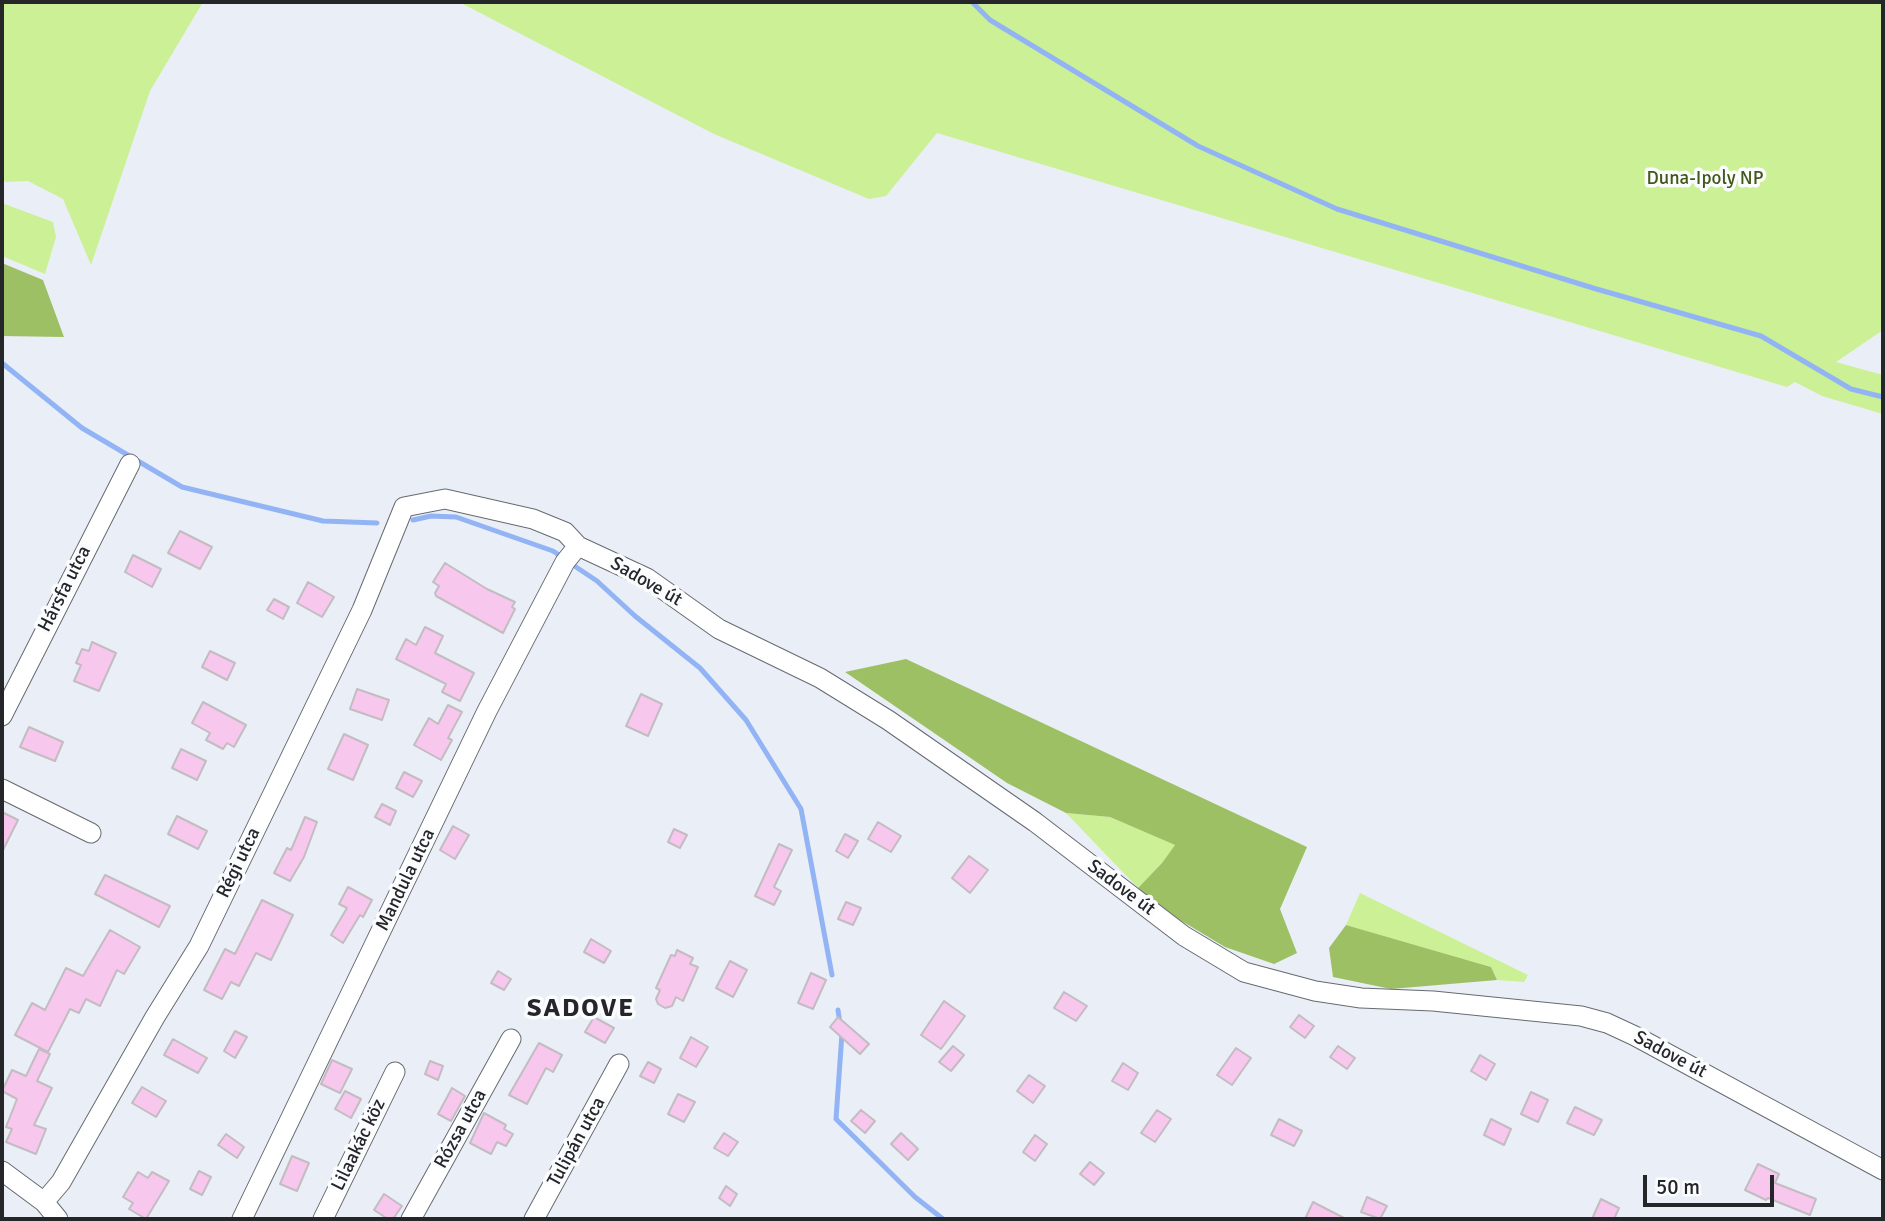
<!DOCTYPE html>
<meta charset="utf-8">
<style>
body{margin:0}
#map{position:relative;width:1885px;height:1221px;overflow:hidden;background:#eaeff7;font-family:Signika,sans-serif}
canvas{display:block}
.frame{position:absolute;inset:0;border:4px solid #242629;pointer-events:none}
.scale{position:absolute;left:1643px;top:1175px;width:131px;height:32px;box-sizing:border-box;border:4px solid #242629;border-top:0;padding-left:9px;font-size:21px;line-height:24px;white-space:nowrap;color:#242629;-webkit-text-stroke:5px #fbfcfe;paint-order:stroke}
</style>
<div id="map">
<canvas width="1885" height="1221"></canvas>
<div class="frame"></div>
<div class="scale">50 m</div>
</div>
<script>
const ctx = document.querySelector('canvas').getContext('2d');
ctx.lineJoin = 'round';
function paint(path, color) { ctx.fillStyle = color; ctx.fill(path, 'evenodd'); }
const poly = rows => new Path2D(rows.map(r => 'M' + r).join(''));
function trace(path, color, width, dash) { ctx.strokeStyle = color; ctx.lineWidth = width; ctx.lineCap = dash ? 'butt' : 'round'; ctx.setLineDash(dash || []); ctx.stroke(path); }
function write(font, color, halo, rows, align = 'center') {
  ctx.font = font + ' Signika,sans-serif'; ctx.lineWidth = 7; ctx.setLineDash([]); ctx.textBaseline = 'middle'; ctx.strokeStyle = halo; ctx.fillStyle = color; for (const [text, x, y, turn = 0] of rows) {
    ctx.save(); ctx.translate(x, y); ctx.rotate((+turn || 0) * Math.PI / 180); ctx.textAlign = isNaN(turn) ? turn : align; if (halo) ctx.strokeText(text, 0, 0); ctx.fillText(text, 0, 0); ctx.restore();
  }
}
paint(poly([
 [2,2,203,2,150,91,91,265,63,199,28,181,6,182,2,179],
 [459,2,1883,2,1883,330,1836,362,1883,375,1883,414,1822,396,1795,382,1787,387,937,133,886,196,869,199,714,134],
 [2,203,53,222,56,237,45,274,2,256],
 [1066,813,1110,817,1175,845,1162,863,1138,888],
 [1360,893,1528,975,1524,982,1497,980,1491,967,1346,925]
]), '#ccf095');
paint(poly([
 [2,263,43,280,64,337,2,336],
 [906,659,1307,847,1280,909,1297,953,1274,964,1225,947,1160,908,1138,888,1162,863,1175,845,1110,817,1066,813,1007,783,845,672],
 [1346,925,1491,967,1497,980,1391,989,1333,977,1329,948]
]), '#9ec064');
trace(poly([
 [972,2,990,20,1198,146,1337,209,1593,288,1761,336,1851,389,1883,397],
 [2,363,82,428,182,487,323,521,377,523],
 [413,520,431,516,456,517,553,551,562,557],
 [570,563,597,581,635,616,700,668,746,720,801,809,832,975],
 [838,1010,840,1024],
 [842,1033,836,1119,915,1197,943,1219]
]), '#92b4f5', 5);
const building = poly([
 [180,531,212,547,200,569,168,553,180,531],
 [133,555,161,569,152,587,125,572,133,555],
 [445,563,487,589,515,602,512,607,515,609,503,633,436,596,435,593,439,586,433,582,445,563],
 [308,582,334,597,322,617,297,603,308,582],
 [274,599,289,607,283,619,267,610,274,599],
 [425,627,443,636,435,653,474,673,460,701,442,692,446,684,396,659,406,639,416,645,425,627],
 [92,642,116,653,99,691,74,681,81,665,76,663,82,649,89,651,92,642],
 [210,651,235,663,227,680,202,667,210,651],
 [357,689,389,700,382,720,350,709,357,689],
 [641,694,662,704,648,736,626,726,641,694],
 [203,702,246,725,234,747,227,743,223,749,206,740,210,733,192,723,203,702],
 [448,705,462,712,448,738,452,740,441,760,414,745,429,718,438,724,448,705],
 [29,727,63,742,55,761,20,747,29,727],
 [344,734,368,745,353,780,328,769,344,734],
 [181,749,206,761,197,780,172,768,181,749],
 [404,772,422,781,413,797,396,788,404,772],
 [382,804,396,811,390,825,375,817,382,804],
 [2,812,18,820,2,852,2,812],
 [177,816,207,831,198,849,168,834,177,816],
 [305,817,317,822,304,857,290,881,274,873,287,848,291,850,305,817],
 [878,822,901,836,891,852,868,839,878,822],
 [453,826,469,835,455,859,440,850,453,826],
 [674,829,687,835,680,848,668,842,674,829],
 [845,834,858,841,848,858,836,851,845,834],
 [779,844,792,850,774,887,781,891,774,905,755,896,779,844],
 [969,856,988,870,970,893,952,878,969,856],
 [105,875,170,906,159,927,95,894,105,875],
 [348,887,372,900,363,917,360,915,343,943,331,935,347,908,339,904,348,887],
 [262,900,293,915,271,960,256,953,239,986,231,982,222,999,204,990,225,949,235,954,262,900],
 [846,902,861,908,853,925,838,919,846,902],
 [110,930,140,947,124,974,117,970,100,1006,86,999,79,1013,70,1009,48,1052,15,1035,32,1003,45,1010,66,968,83,976,110,930],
 [591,939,611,951,604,963,584,952,591,939],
 [677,950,693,958,690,964,698,967,683,1001,676,997,672,1006,665,1008,658,1004,656,999,660,990,656,988,671,955,675,956,677,950],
 [730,961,747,970,733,997,716,988,730,961],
 [498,971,511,979,504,990,491,983,498,971],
 [811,973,826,980,813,1009,798,1003,811,973],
 [1064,992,1087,1006,1076,1021,1054,1008,1064,992],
 [944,1001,965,1016,941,1049,921,1035,944,1001],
 [1299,1015,1314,1026,1305,1038,1290,1027,1299,1015],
 [594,1017,614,1028,605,1043,585,1032,594,1017],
 [838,1017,869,1044,860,1054,830,1027,838,1017],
 [235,1031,247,1037,235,1058,224,1051,235,1031],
 [691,1037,708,1047,696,1067,680,1058,691,1037],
 [173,1039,207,1058,198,1073,164,1055,173,1039],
 [539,1043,562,1055,553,1072,546,1068,527,1104,509,1095,539,1043],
 [953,1046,964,1055,951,1071,939,1062,953,1046],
 [1338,1046,1355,1058,1347,1069,1330,1057,1338,1046],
 [1236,1048,1251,1058,1232,1085,1217,1075,1236,1048],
 [39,1049,50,1054,37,1081,52,1088,34,1125,46,1129,36,1154,6,1142,12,1129,6,1127,17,1099,2,1091,12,1070,26,1076,39,1049],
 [1480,1055,1495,1064,1486,1080,1471,1071,1480,1055],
 [332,1060,352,1069,340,1093,321,1084,332,1060],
 [430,1061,443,1066,438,1080,425,1074,430,1061],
 [648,1062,661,1069,654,1083,640,1076,648,1062],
 [1123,1063,1138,1073,1128,1090,1112,1081,1123,1063],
 [1029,1075,1045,1086,1033,1103,1017,1091,1029,1075],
 [142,1087,166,1101,156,1117,132,1103,142,1087],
 [452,1088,465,1096,451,1121,438,1114,452,1088],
 [345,1091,361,1099,351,1118,335,1109,345,1091],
 [1531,1092,1548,1100,1538,1122,1521,1114,1531,1092],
 [678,1094,695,1102,684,1122,668,1114,678,1094],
 [1575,1107,1602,1120,1594,1135,1567,1123,1575,1107],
 [861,1110,875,1121,865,1133,851,1121,861,1110],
 [1157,1110,1171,1119,1155,1142,1141,1133,1157,1110],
 [484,1113,506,1125,504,1129,513,1134,506,1146,497,1142,491,1154,470,1143,484,1113],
 [1279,1119,1302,1131,1294,1146,1271,1135,1279,1119],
 [1491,1119,1511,1129,1504,1145,1484,1135,1491,1119],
 [724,1133,738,1142,728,1156,714,1148,724,1133],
 [901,1133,918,1149,908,1160,891,1144,901,1133],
 [226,1134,244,1147,237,1158,218,1145,226,1134],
 [1035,1135,1047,1144,1035,1161,1023,1152,1035,1135],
 [292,1156,309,1163,297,1191,280,1184,292,1156],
 [1090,1162,1104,1173,1094,1185,1080,1174,1090,1162],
 [1758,1164,1779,1174,1775,1183,1816,1199,1810,1215,1768,1198,1766,1200,1745,1190,1758,1164],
 [199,1171,211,1177,202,1195,190,1189,199,1171],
 [138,1172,148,1178,152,1172,169,1181,146,1219,129,1209,133,1203,123,1197,138,1172],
 [726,1186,737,1194,730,1206,719,1198,726,1186],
 [384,1194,402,1206,393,1219,388,1219,374,1210,384,1194],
 [1367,1197,1387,1206,1380,1219,1361,1212,1367,1197],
 [1601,1199,1619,1208,1614,1219,1592,1219,1601,1199],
 [1313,1202,1346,1219,1305,1219,1313,1202]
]);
paint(building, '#f8c7ee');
trace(building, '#c3bcc1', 2);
const street = poly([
 [2,716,130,464],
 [2,789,91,833],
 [2,1171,44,1202,58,1219],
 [44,1202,61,1182,155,1017,199,946,362,610,404,507,445,499,533,519,565,532,578,546,647,578,719,629,820,678,888,720,1035,822,1184,936,1244,972,1315,991,1361,998,1433,1001,1581,1016,1607,1023,1635,1036,1883,1170],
 [242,1219,487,711,565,562,578,546],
 [323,1219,395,1072],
 [411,1219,511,1039],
 [534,1219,619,1064]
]);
trace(street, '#666b71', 21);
trace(street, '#fff', 19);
write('19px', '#425817', '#fbfcfe', [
 ["Duna-Ipoly NP",1705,179]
]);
write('19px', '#242629', '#fbfcfe', [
 ["Sadove út",646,582,30],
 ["Hársfa utca",65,589,-63],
 ["Régi utca",239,863,-64],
 ["Mandula utca",406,880,-64],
 ["Sadove út",1121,888,37],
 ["Sadove út",1670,1055,28],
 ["Rózsa utca",461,1129,-61],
 ["Tulipán utca",577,1142,-61],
 ["Lilaakác köz",359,1145,-64]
]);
ctx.letterSpacing = '2px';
write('bold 26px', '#242629', '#fbfcfe', [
 ["SADOVE",581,1009]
]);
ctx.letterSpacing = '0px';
</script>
